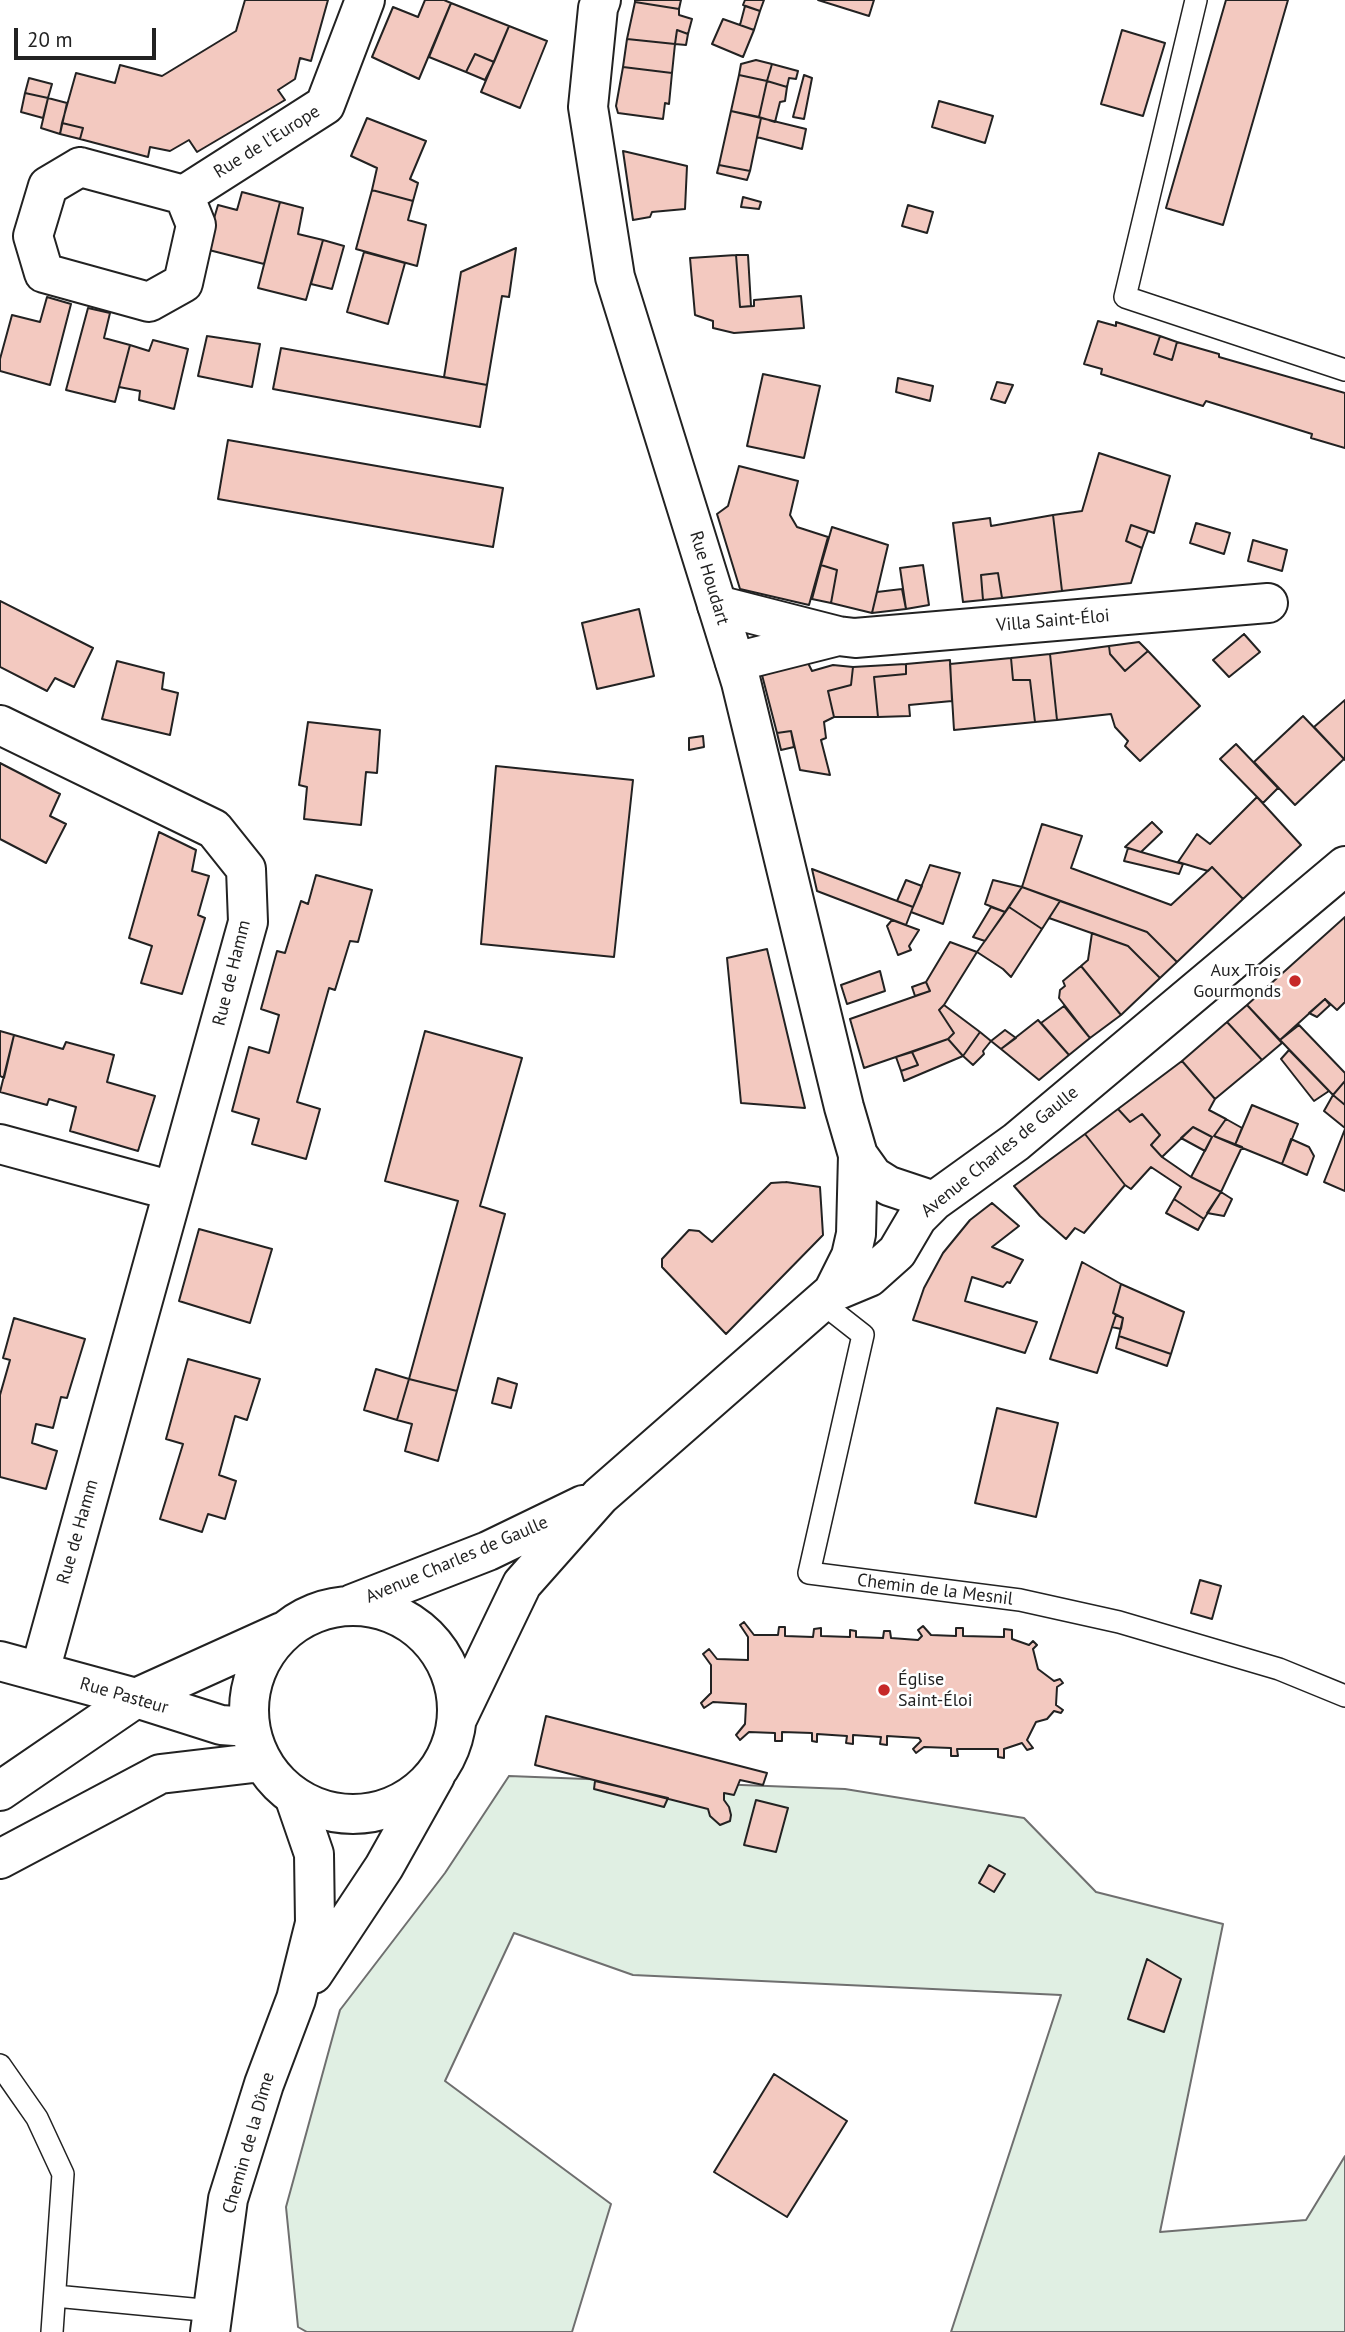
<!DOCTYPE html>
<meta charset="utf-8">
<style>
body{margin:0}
#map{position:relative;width:1345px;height:2332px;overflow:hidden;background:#fff;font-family:"PT Sans",sans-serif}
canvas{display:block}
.scale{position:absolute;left:14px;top:28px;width:142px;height:32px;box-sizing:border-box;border:4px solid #222;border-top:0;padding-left:9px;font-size:21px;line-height:24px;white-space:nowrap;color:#222;-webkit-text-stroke:5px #fff;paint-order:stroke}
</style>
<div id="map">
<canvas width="1345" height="2332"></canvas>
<div class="scale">20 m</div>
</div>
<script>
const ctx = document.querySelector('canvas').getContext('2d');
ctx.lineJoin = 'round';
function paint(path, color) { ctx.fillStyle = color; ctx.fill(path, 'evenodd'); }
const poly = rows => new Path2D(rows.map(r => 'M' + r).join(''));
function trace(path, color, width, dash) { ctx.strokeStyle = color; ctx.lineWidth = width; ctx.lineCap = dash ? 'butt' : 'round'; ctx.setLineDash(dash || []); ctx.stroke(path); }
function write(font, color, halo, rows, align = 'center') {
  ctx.font = font + ' "PT Sans",sans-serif'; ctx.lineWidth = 5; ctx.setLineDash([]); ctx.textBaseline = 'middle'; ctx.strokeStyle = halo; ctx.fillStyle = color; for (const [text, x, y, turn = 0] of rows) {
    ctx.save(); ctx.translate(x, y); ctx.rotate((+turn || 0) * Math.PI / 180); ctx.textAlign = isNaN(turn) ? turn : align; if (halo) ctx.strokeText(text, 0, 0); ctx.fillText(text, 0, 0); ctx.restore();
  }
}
const green = poly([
 [509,1776,845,1789,1024,1818,1096,1892,1223,1924,1160,2232,1306,2220,1345,2156,1345,2332,951,2332,1061,1995,633,1975,514,1933,445,2081,611,2204,572,2332,307,2332,298,2327,286,2207,340,2010,445,1873,509,1776]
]);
paint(green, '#e0efe3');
trace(green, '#6f6f6f', 2);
const building = poly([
 [245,0,328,0,311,61,300,58,295,79,278,90,285,100,197,152,189,140,170,151,150,147,148,157,80,139,83,128,62,123,76,73,115,83,120,65,162,76,236,31,245,0],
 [425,0,444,0,451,3,419,79,372,57,393,7,418,17,425,0],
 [635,0,681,0,679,9,635,2,635,0],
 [745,0,764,0,760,11,743,5,745,0],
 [818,0,874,0,869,16,818,0],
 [1226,0,1288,0,1223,225,1166,208,1226,0],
 [635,2,679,9,679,15,692,19,688,34,677,30,675,44,627,39,635,2],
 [451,3,509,26,494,62,475,54,466,72,429,57,451,3],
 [745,6,760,11,754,30,740,25,745,6],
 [723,19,754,30,743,57,712,44,723,19],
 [509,26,547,41,520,108,481,92,509,26],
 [677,30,688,34,686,45,675,44,677,30],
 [1122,30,1165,43,1143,116,1101,104,1122,30],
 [627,39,675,44,672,73,623,67,627,39],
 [475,54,494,62,485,80,466,72,475,54],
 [756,60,772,64,767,81,739,75,741,64,756,60],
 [772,64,798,71,796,79,789,78,787,87,767,81,772,64],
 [623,67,672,73,669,104,665,103,663,119,618,113,616,106,623,67],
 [739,75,767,81,759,117,731,111,739,75],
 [804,75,812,78,804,119,793,117,804,75],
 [29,78,52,84,48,98,25,93,29,78],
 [767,81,787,87,785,101,780,102,775,122,759,117,767,81],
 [25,93,48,98,43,118,21,112,25,93],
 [48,98,67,103,60,134,41,128,48,98],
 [939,101,993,116,985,143,932,127,939,101],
 [731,111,761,118,750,171,719,165,731,111],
 [367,118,426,141,410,179,418,183,413,201,372,190,377,168,351,156,367,118],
 [761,118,806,129,802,149,757,137,761,118],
 [62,123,83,128,80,139,60,134,62,123],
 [623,151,687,166,685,209,652,212,650,217,633,220,623,151],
 [719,165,750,171,747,180,717,173,719,165],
 [372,190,413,201,408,220,426,225,417,266,356,249,372,190],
 [242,192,280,202,264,264,205,249,218,205,237,210,242,192],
 [743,197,761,202,759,209,741,207,743,197],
 [280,202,303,208,298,234,323,240,306,300,258,288,280,202],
 [908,205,933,212,927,233,902,226,908,205],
 [323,240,344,246,332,289,311,284,323,240],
 [516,248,509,297,502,296,487,385,444,377,461,272,516,248],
 [364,252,405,263,388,324,347,312,364,252],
 [736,255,740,307,754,306,754,300,801,296,804,328,734,333,713,328,713,321,695,315,690,258,736,255],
 [736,255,748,255,751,306,740,307,736,255],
 [47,297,71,304,50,385,0,371,0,359,12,315,40,322,47,297],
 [88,308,110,313,104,338,130,345,115,402,66,390,88,308],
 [1098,321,1116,326,1116,322,1160,336,1154,354,1172,360,1177,342,1219,354,1219,357,1345,393,1345,448,1311,438,1312,434,1206,401,1203,406,1101,374,1102,369,1084,364,1098,321],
 [207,336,260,344,252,387,198,376,207,336],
 [1160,336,1177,342,1172,360,1154,354,1160,336],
 [153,340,188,349,174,409,139,400,140,391,119,387,130,345,149,351,153,340],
 [281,348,487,385,480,427,273,389,281,348],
 [763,374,820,386,804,458,747,446,763,374],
 [898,378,933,386,930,401,896,392,898,378],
 [997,382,1013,385,1005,403,991,399,997,382],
 [228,440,503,488,493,547,218,499,228,440],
 [1099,453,1170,476,1154,533,1131,525,1126,541,1142,548,1131,583,1062,591,1053,515,1082,511,1099,453],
 [739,466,798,481,790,515,797,527,828,537,809,605,740,589,717,514,728,506,739,466],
 [1053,515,1062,591,1002,598,998,573,981,575,983,600,963,602,953,523,990,518,991,526,1053,515],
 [1196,523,1230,533,1224,554,1190,543,1196,523],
 [1131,525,1148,531,1142,548,1126,541,1131,525],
 [832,527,888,545,872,613,831,603,837,570,821,565,832,527],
 [1253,540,1287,550,1282,571,1248,561,1253,540],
 [821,565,837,570,831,603,812,599,821,565],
 [923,565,929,605,906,609,900,568,923,565],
 [998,573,1002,598,983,600,981,575,998,573],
 [902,589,906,609,872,613,877,592,902,589],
 [0,601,93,648,74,687,55,678,47,691,0,667,0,601],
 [639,609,654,676,597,689,582,623,639,609],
 [1244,634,1260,652,1229,677,1213,660,1244,634],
 [1139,642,1148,651,1125,671,1110,654,1109,646,1139,642],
 [1109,646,1110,654,1125,671,1148,651,1200,706,1140,761,1125,746,1128,741,1115,727,1111,714,1057,720,1050,654,1109,646],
 [1050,654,1057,720,1035,722,1030,680,1013,680,1011,658,1050,654],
 [1011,658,1013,680,1030,680,1035,722,954,730,950,664,1011,658],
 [950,660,952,701,909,705,910,716,878,717,874,677,906,674,906,664,950,660],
 [117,661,164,673,162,689,178,693,170,735,102,719,117,661],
 [808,663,812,671,833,665,853,667,851,685,828,691,834,717,824,722,826,738,821,740,830,775,800,770,791,731,777,733,762,675,808,663],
 [906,664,906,674,874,677,878,717,834,717,828,691,851,685,853,667,906,664],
 [1345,700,1345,760,1314,727,1345,700],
 [1303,716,1344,759,1295,805,1254,762,1303,716],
 [308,722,380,730,377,773,366,772,361,825,304,819,307,787,299,785,308,722],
 [791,731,794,747,781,750,777,733,791,731],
 [703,736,704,747,689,750,689,738,703,736],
 [1236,744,1278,788,1263,803,1220,759,1236,744],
 [0,763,60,794,50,816,66,824,46,863,0,839,0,763],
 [496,766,633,780,614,957,481,944,496,766],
 [1257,797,1301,845,1243,899,1212,867,1208,871,1178,862,1197,834,1210,844,1257,797],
 [1152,822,1162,832,1141,852,1125,847,1152,822],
 [1042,824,1082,836,1071,868,1171,905,1212,867,1243,899,1177,962,1147,932,1022,887,1042,824],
 [159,832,196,850,192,871,209,876,198,915,205,918,182,994,141,983,152,946,129,938,159,832],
 [1128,848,1141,852,1183,864,1179,874,1124,861,1128,848],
 [930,865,960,873,943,924,911,912,930,865],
 [812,869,913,907,906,925,817,891,812,869],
 [316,875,372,890,358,942,350,941,335,990,329,988,297,1102,320,1109,306,1159,252,1144,259,1119,232,1111,249,1047,269,1053,279,1015,261,1009,277,951,285,953,301,901,308,904,316,875],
 [906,880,922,886,913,907,897,901,906,880],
 [993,880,1022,887,1005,912,985,904,993,880],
 [1022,887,1060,901,1042,929,1009,907,1022,887],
 [1060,901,1147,932,1177,962,1160,978,1128,946,1049,918,1060,901],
 [991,907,1005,912,985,941,973,937,991,907],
 [1009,907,1042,929,1011,977,1003,969,977,952,1009,907],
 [1345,917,1345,1002,1337,1010,1325,999,1280,1040,1247,1005,1345,917],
 [892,920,919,930,909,946,911,950,898,955,887,926,892,920],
 [1092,933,1128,946,1160,978,1121,1015,1081,966,1088,960,1092,933],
 [950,942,977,952,944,1005,939,1010,954,1033,948,1039,864,1068,850,1019,930,991,926,982,950,942],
 [767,949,805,1108,741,1103,727,958,767,949],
 [1081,966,1121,1015,1090,1038,1059,998,1060,990,1065,986,1063,981,1081,966],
 [880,971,885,991,847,1004,841,985,880,971],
 [926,982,930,991,915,996,912,987,926,982],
 [1325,999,1330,1005,1317,1017,1309,1013,1325,999],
 [944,1005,980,1032,963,1056,948,1039,954,1033,939,1010,944,1005],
 [1247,1005,1282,1043,1262,1060,1227,1022,1247,1005],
 [1064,1006,1090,1038,1069,1055,1041,1023,1064,1006],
 [1038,1020,1069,1055,1039,1080,1001,1049,1038,1020],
 [1227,1022,1262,1060,1215,1099,1182,1061,1227,1022],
 [1299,1025,1345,1073,1345,1081,1333,1095,1280,1040,1299,1025],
 [1005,1030,1016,1038,1001,1049,991,1041,1005,1030],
 [0,1031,14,1035,4,1078,0,1076,0,1031],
 [425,1031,522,1058,480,1206,505,1214,457,1391,409,1379,458,1201,385,1181,425,1031],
 [980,1032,991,1041,983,1051,984,1054,973,1065,963,1056,980,1032],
 [14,1035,63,1049,66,1042,114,1055,107,1082,155,1096,138,1151,70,1131,76,1107,49,1099,47,1105,0,1092,14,1035],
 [948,1039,963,1056,904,1081,901,1071,918,1065,912,1052,948,1039],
 [1289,1050,1329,1091,1314,1101,1281,1059,1289,1050],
 [912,1052,918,1065,901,1071,896,1057,912,1052],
 [1182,1061,1215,1099,1209,1110,1226,1119,1214,1136,1242,1147,1221,1192,1191,1177,1212,1137,1193,1127,1162,1157,1151,1145,1160,1135,1142,1114,1130,1122,1118,1109,1182,1061],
 [1345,1081,1345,1105,1333,1095,1345,1081],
 [1333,1095,1345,1105,1345,1128,1324,1111,1333,1095],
 [1252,1105,1298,1124,1282,1164,1235,1145,1252,1105],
 [1118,1109,1130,1122,1142,1114,1160,1135,1151,1145,1162,1157,1191,1177,1221,1192,1204,1219,1174,1199,1181,1187,1151,1167,1131,1189,1125,1185,1085,1134,1118,1109],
 [1226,1119,1242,1128,1235,1145,1214,1136,1226,1119],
 [1193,1127,1212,1137,1205,1151,1181,1138,1193,1127],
 [1345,1129,1345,1191,1324,1182,1345,1129],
 [1085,1134,1125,1185,1084,1233,1075,1228,1066,1239,1040,1216,1014,1186,1085,1134],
 [1291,1139,1309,1147,1314,1156,1307,1175,1282,1164,1291,1139],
 [786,1182,820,1187,823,1235,726,1334,662,1267,662,1259,689,1230,699,1231,712,1242,771,1183,786,1182],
 [1221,1192,1232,1199,1224,1216,1207,1213,1221,1192],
 [1174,1199,1204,1219,1198,1230,1166,1213,1174,1199],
 [992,1203,1019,1226,992,1247,1023,1260,1010,1283,1007,1282,1003,1287,972,1277,965,1301,1037,1322,1025,1353,913,1320,924,1288,943,1253,970,1220,992,1203],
 [199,1229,272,1249,250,1323,179,1301,199,1229],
 [1082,1262,1121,1284,1113,1313,1116,1315,1097,1373,1050,1359,1082,1262],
 [1121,1284,1184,1312,1171,1354,1119,1336,1123,1318,1113,1313,1121,1284],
 [1116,1315,1123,1318,1121,1329,1112,1327,1116,1315],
 [14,1318,85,1339,67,1398,61,1397,53,1428,36,1424,32,1443,57,1451,46,1489,0,1477,0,1395,10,1360,3,1358,14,1318],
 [1119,1336,1171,1354,1167,1366,1116,1348,1119,1336],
 [188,1359,260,1379,247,1420,235,1416,219,1475,236,1481,225,1519,208,1514,202,1532,160,1519,183,1444,166,1439,188,1359],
 [376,1369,409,1379,397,1420,364,1410,376,1369],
 [498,1378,517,1384,511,1408,492,1403,498,1378],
 [409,1379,457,1391,438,1461,405,1451,412,1424,397,1420,409,1379],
 [997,1408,1058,1423,1036,1517,975,1503,997,1408],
 [1200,1580,1221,1586,1212,1619,1191,1613,1200,1580],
 [744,1622,754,1635,778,1635,779,1627,785,1627,785,1636,813,1637,814,1629,821,1628,821,1636,850,1637,850,1630,856,1631,856,1637,883,1638,884,1631,890,1631,891,1638,918,1640,922,1636,918,1630,923,1626,931,1635,956,1636,956,1628,963,1628,963,1636,1004,1637,1004,1629,1012,1630,1012,1639,1029,1645,1033,1641,1037,1645,1033,1649,1038,1669,1054,1681,1060,1679,1063,1683,1057,1687,1056,1705,1063,1710,1061,1713,1054,1711,1047,1719,1036,1722,1027,1740,1033,1748,1027,1750,1022,1743,1004,1749,1004,1758,998,1757,998,1749,957,1749,958,1756,951,1756,951,1748,924,1747,916,1753,913,1749,921,1741,919,1738,887,1736,887,1745,880,1744,881,1737,853,1735,853,1744,846,1743,847,1736,817,1734,817,1742,812,1741,812,1733,782,1732,782,1741,775,1741,775,1733,749,1732,740,1740,736,1735,745,1724,746,1704,713,1702,704,1708,701,1703,711,1693,711,1665,703,1654,709,1649,717,1659,748,1660,748,1637,740,1625,744,1622],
 [546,1716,767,1773,763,1785,740,1780,734,1795,724,1793,724,1800,729,1807,731,1815,730,1821,720,1825,710,1816,708,1809,535,1765,546,1716],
 [595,1781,668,1798,664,1807,594,1789,595,1781],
 [756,1800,788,1808,776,1852,744,1845,756,1800],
 [989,1865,1005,1874,994,1892,979,1883,989,1865],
 [1147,1959,1181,1979,1164,2032,1128,2019,1147,1959],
 [774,2074,847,2121,787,2217,714,2172,774,2074]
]);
paint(building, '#f3c9c0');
trace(building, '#222', 2);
const service = poly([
 [1196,0,1125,297,1345,370],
 [821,1302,863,1335,809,1573,1020,1600,1119,1622,1279,1669,1345,1696],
 [0,2065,37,2118,63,2174,52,2332],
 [55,2296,213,2311]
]);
const minor = poly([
 [80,167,184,195,196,225,183,283,149,302,44,273,33,236,48,186,80,167],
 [184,195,325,105,365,0],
 [717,605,838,636,735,662],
 [838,636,855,638,1268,603],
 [0,725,214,829,246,869,248,922,40,1671],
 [0,1144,173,1191],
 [0,1661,136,1698,221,1725,249,1727],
 [313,1974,384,1867,435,1776],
 [210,2332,228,2199,264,2084,296,1999,315,1923,314,1854,294,1796]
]);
const tertiary = poly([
 [601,0,598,8,588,107,615,277,741,682,844,1107,858,1155,873,1176,889,1186,934,1201],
 [833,1292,851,1256,856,1234,858,1155],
 [352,1604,488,1551,583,1505],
 '249 1710a104 104 0 1 1 208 0a104 104 0 1 1-208 0Z',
 [458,1717,522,1584,600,1496,833,1292,869,1277,897,1252,917,1218,934,1201,1016,1142,1345,866],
 [0,1791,136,1698,282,1632],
 [0,1859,160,1774,262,1762]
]);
trace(service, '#222', 24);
trace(minor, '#222', 42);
trace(tertiary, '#222', 42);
trace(service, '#fff', 21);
trace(minor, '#fff', 38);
trace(tertiary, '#fff', 38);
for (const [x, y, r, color] of [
 [1295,981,7,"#c62828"],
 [884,1690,7,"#c62828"]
]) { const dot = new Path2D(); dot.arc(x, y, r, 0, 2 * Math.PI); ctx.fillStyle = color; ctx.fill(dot); trace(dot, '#fff', 2.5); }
write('18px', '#222', '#fff', [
 ["Rue de l'Europe",267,142,-32],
 ["Rue Houdart",709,578,73],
 ["Villa Saint-Éloi",1053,621,-5],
 ["Rue de Hamm",232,973,-76],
 ["Avenue Charles de Gaulle",1000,1152,-39],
 ["Rue de Hamm",78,1532,-74],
 ["Avenue Charles de Gaulle",457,1560,-23],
 ["Chemin de la Mesnil",935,1590,7],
 ["Rue Pasteur",124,1696,16],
 ["Chemin de la Dîme",249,2143,-74]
]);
write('18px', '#222', '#fff', [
 ["Aux Trois",1281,971],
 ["Gourmonds",1281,992],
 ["Église",898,1680,"left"],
 ["Saint-Éloi",898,1701,"left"]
], 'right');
</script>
